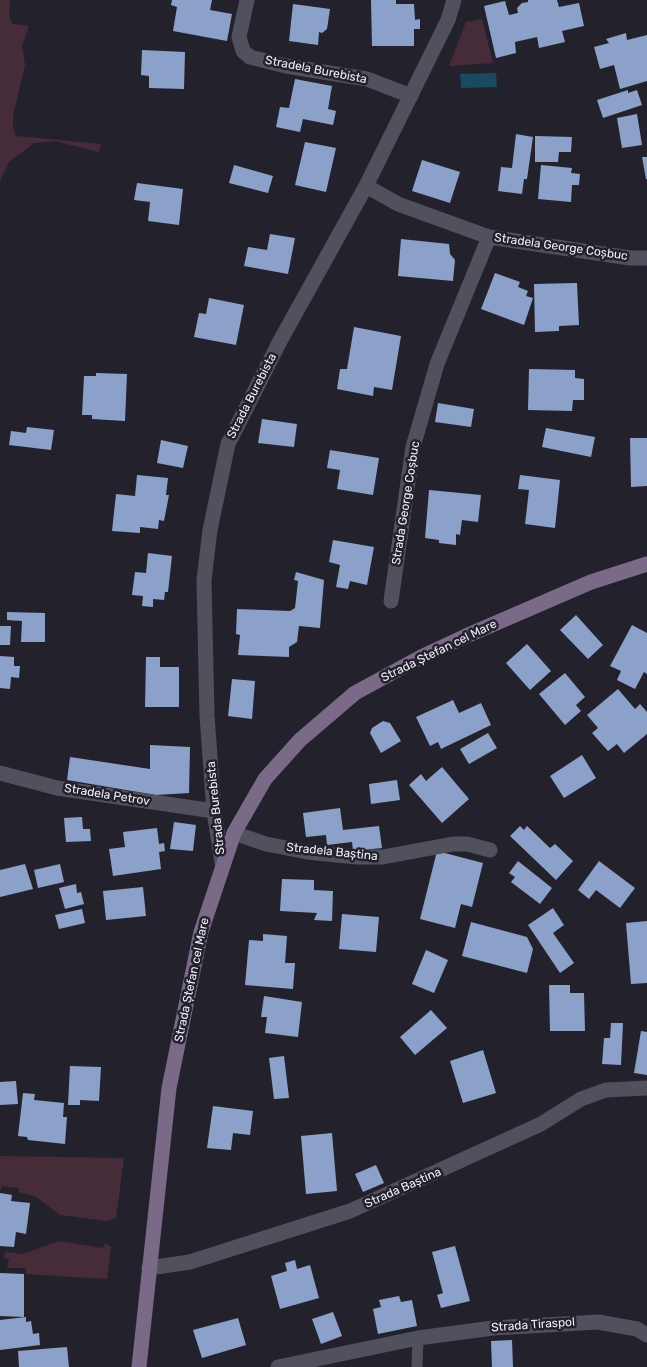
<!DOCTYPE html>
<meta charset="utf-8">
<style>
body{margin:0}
canvas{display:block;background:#23212c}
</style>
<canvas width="647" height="1367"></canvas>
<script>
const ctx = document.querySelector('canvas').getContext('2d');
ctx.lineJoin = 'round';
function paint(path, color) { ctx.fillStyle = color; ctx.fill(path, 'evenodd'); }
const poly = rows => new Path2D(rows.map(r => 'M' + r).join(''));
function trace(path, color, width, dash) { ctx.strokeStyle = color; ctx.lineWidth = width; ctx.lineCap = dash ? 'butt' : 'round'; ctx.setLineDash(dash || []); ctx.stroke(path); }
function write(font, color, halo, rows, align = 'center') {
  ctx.font = font + ' Rubik,sans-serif'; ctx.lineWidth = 5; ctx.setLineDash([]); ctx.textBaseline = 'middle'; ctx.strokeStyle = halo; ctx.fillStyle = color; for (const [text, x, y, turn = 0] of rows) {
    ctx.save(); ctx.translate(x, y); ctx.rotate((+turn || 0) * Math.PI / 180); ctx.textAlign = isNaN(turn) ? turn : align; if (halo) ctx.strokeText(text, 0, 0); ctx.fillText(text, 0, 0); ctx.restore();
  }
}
paint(poly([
 [0,0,10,0,9,15,12,24,29,26,22,46,25,65,13,116,13,128,16,136,101,144,99,152,55,141,34,143,9,162,0,181],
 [482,19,493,63,449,66,466,22],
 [0,1156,124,1158,116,1218,107,1221,60,1215,35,1196,18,1192,19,1188,2,1186,0,1191],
 [59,1241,103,1248,105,1243,111,1247,107,1279,26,1274,26,1268,7,1268,9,1259,4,1258,5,1252,23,1254]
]), '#462b39');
paint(poly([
 [496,73,497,87,461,88,460,74]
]), '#1b4960');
paint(poly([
 [172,0,212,0,210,10,232,14,227,41,173,31,177,7,171,5],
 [371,0,396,0,396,4,414,4,415,20,420,19,420,29,414,29,414,46,372,46],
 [528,0,557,0,559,7,579,3,584,26,562,31,565,42,539,48,537,37,515,42,516,53,496,58,484,6,505,1,509,15,518,13,517,8,522,3,528,2],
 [293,4,330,9,327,29,322,33,319,32,318,45,289,41],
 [626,33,627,40,647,35,647,81,620,89,614,65,600,69,594,47,609,43,606,39],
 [142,50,185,52,184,89,149,88,149,76,141,75],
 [295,79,332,86,328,109,336,111,333,125,303,119,300,132,276,127,280,107,289,108],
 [628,90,628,93,637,90,642,105,603,118,597,100],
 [637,114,642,145,622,148,617,118],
 [516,134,533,137,527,179,524,179,522,194,498,191,501,167,512,168],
 [535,136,572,137,571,152,559,152,558,162,535,162],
 [305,142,336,148,326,192,295,185],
 [642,157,647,157,647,179,646,179],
 [422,160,460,172,450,203,412,191],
 [234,165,273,176,268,193,229,183],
 [541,165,572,168,571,173,580,174,579,185,572,185,571,202,538,199],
 [137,183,183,189,179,225,148,221,150,202,134,200],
 [270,234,295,238,288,274,244,266,248,247,267,250],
 [401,239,449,244,450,254,455,260,453,281,398,276],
 [495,273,520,282,518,287,528,291,526,296,533,298,524,325,481,309],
 [577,283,579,325,559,326,559,331,535,332,534,284],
 [209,298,244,305,236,345,194,337,199,313,206,314],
 [354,327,401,336,392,390,374,387,373,396,337,389,340,369,347,369],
 [529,369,575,370,575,378,584,379,584,400,573,400,572,411,528,410],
 [96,373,127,374,125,421,92,419,92,415,82,415,84,376,96,376],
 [438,403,474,409,471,427,435,422],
 [262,419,297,424,294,447,258,443],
 [27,427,54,430,51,450,9,445,11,431,26,433],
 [546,428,595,437,591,457,542,447],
 [630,438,647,438,647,486,631,487],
 [161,440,188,446,183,468,157,463],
 [330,450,379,458,373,495,337,489,340,470,327,468],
 [137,475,168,478,166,495,169,495,164,521,159,520,158,529,140,527,140,533,112,531,116,494,135,496],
 [520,475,560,480,555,528,525,524,529,490,518,489],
 [429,490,481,495,478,522,462,520,460,535,456,534,456,545,439,543,439,540,425,538],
 [333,540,374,547,367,585,350,581,348,589,336,587,340,565,329,562],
 [148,553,172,556,168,592,165,592,164,600,153,599,153,607,142,606,143,596,132,595,135,572,146,573],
 [296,572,324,580,320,628,299,626,297,642,289,647,289,657,238,655,240,635,236,634,237,609,290,611,295,608,298,581,294,580],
 [7,612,45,613,45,642,21,642,22,621,7,620],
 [576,615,603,645,588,659,560,630],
 [632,625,647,633,647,674,644,672,635,689,617,680,621,671,610,666],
 [0,626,11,626,10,645,0,645],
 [527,644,551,671,530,690,506,663],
 [0,656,14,657,14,666,20,666,19,678,11,677,10,689,0,688],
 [146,657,160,657,160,667,179,667,179,707,145,707],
 [565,673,585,697,576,705,581,711,565,725,539,694],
 [232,679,255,681,252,719,228,716],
 [618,689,635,709,640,704,647,712,647,734,624,753,617,744,608,751,592,733,598,728,587,715],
 [453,700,459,713,481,703,491,725,441,749,438,742,430,746,416,717],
 [383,721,390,723,401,741,381,753,370,733,372,728],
 [488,733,497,748,469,764,460,749],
 [150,745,190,747,189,793,156,795,67,780,70,757,150,769],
 [582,755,596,778,564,798,550,776],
 [442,767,469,799,442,823,409,785,421,774,426,781],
 [397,780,400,800,371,804,369,784],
 [340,808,343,830,379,826,382,848,353,851,352,842,327,845,326,835,306,837,303,813],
 [82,817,83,829,90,829,91,841,66,842,64,818],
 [174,822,196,825,193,851,170,849],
 [520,826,524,830,527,826,550,848,555,844,573,861,556,880,510,836],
 [157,828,159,844,164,843,165,851,159,852,161,869,113,876,109,849,125,847,123,832],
 [437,851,483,863,472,907,461,904,455,928,420,919],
 [518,861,552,888,540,904,511,882,515,877,509,873],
 [599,861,635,888,620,908,596,890,589,899,578,890],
 [25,864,33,889,0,897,0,870],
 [60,864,64,882,38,888,34,870],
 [282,879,314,880,314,890,333,891,332,921,314,920,317,913,280,911],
 [76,884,77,893,81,892,84,904,65,909,59,888],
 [143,887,146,916,106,920,103,891],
 [553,908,564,925,553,933,574,963,560,973,528,925],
 [82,909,85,923,59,929,55,915],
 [342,914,379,917,376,952,339,949],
 [647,921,647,983,631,984,626,923],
 [471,922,527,937,533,949,527,973,462,956],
 [263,934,287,936,285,963,295,963,293,989,245,985,249,940,263,941],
 [426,950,448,960,434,993,412,984],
 [549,985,570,985,570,993,584,993,585,1031,550,1031],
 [264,996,302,1002,298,1037,265,1033,267,1017,261,1017],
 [431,1010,447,1028,415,1055,400,1037],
 [611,1023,623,1023,621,1065,602,1064,604,1038,610,1038],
 [641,1031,647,1032,647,1075,634,1073],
 [483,1050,496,1093,463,1103,450,1061],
 [284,1056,289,1098,274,1099,269,1058],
 [70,1066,101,1067,99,1101,80,1100,80,1105,68,1105],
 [16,1081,18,1104,0,1105,0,1082],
 [23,1093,35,1094,34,1100,64,1103,63,1117,67,1117,65,1144,28,1140,27,1137,18,1136],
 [213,1106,253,1111,250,1135,233,1133,231,1150,207,1148],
 [332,1133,337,1191,306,1194,301,1136],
 [376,1165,384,1183,363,1192,355,1174],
 [0,1193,12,1195,11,1201,30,1203,26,1234,16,1232,14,1247,0,1246],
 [455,1246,470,1301,441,1308,437,1295,443,1293,432,1252],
 [295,1260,297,1269,310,1265,319,1298,280,1309,271,1276,287,1271,285,1263],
 [0,1273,24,1274,24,1317,0,1316],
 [399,1296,401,1302,412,1300,417,1326,378,1334,373,1309,381,1307,379,1300],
 [333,1312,342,1336,321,1344,312,1319],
 [26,1317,26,1322,31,1321,33,1334,39,1333,40,1345,0,1350,0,1320],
 [238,1318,246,1345,202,1358,193,1330],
 [512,1340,513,1367,492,1367,491,1341],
 [67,1347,69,1367,19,1367,18,1351]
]), '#8ca1c9');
trace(poly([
 [417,1367,418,1338]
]), '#51505d', 11);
trace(poly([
 [247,0,239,37,243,51,250,57,286,66,367,79,411,96],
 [366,186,398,204,489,237,630,258,647,258],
 [391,601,413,447,437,364,489,237],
 [0,773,57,788,214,811],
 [234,833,266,844,307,852,357,857,383,857,453,844,467,844,490,850],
 [222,863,214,811,207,716,204,580,210,530,228,444,280,341,366,186,448,20,454,0],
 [149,1268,190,1262,350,1211,541,1124,581,1099,606,1090,647,1088],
 [278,1367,418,1338,493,1328,598,1322,637,1329,647,1335]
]), '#51505d', 15);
trace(poly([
 [139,1367,169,1088,201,932,234,833,265,779,300,740,355,693,421,657,466,636,591,582,647,564]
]), '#7a6987', 15);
write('12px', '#f0eff7', '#23212c', [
 ["Stradela Burebista",316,70,11],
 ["Stradela George Coșbuc",561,247,8],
 ["Strada Burebista",252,396,-63],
 ["Strada George Coșbuc",406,503,-81],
 ["Strada Ștefan cel Mare",439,651,-26],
 ["Stradela Petrov",107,795,9],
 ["Strada Burebista",216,808,-96],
 ["Stradela Baștina",332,852,6],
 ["Strada Ștefan cel Mare",192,980,-78],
 ["Strada Baștina",403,1188,-24],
 ["Strada Tiraspol",533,1325,-4]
]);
</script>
